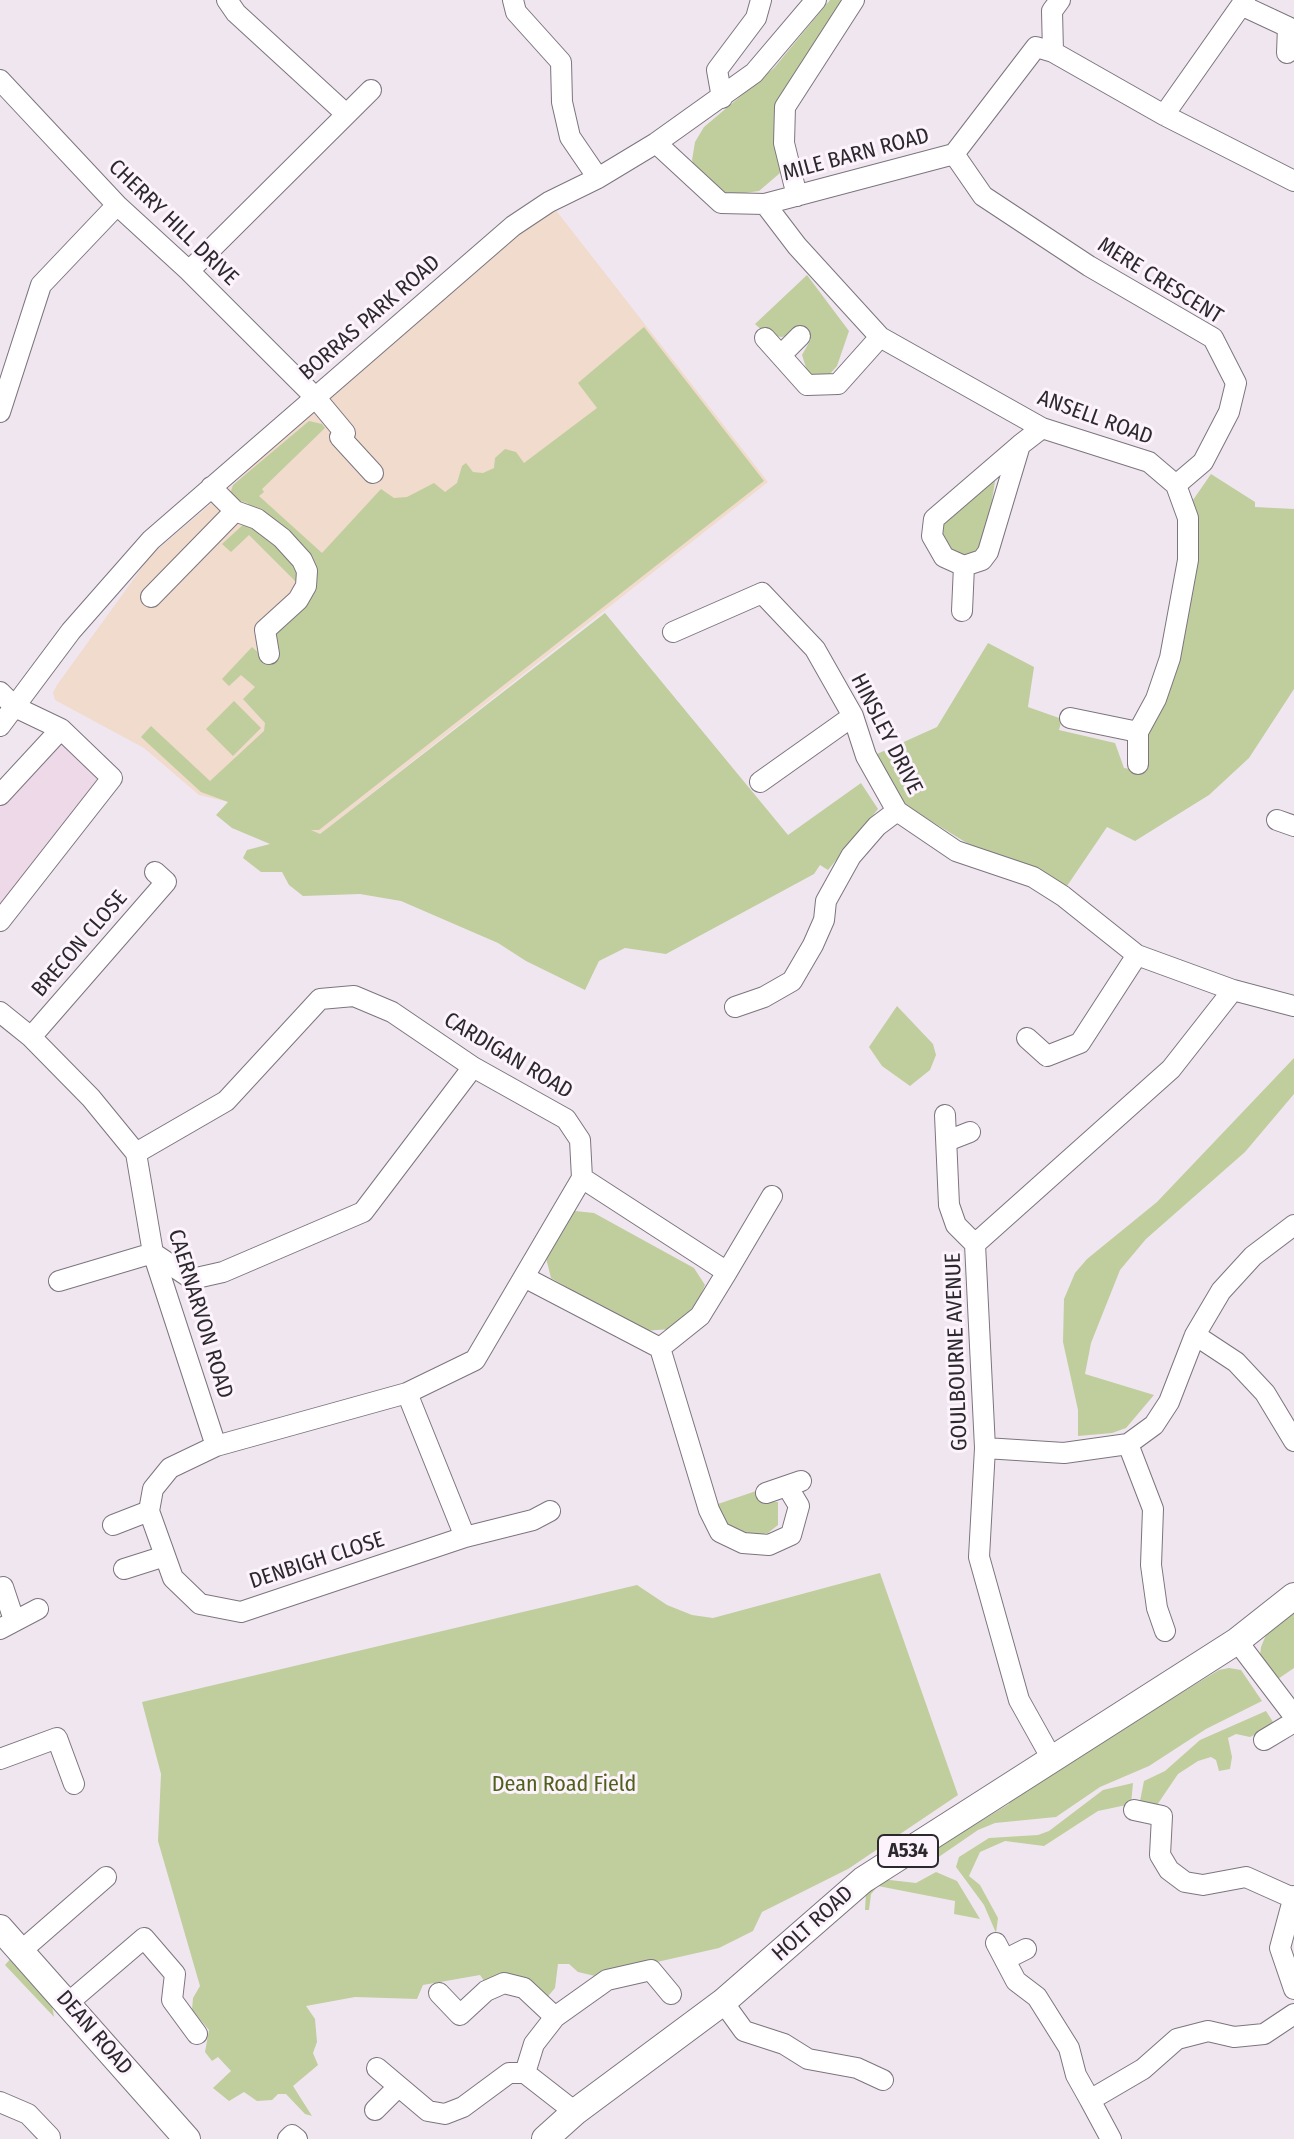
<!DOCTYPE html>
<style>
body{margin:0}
canvas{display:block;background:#efe6f0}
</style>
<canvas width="1294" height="2139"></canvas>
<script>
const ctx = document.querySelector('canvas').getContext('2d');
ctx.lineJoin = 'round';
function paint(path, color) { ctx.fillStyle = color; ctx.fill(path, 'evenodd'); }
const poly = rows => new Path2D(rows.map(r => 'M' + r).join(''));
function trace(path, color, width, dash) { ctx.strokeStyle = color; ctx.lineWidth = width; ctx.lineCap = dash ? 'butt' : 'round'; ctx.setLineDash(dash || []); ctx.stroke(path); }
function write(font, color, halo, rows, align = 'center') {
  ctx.font = font + ' "Fira Sans Condensed",sans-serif'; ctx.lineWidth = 6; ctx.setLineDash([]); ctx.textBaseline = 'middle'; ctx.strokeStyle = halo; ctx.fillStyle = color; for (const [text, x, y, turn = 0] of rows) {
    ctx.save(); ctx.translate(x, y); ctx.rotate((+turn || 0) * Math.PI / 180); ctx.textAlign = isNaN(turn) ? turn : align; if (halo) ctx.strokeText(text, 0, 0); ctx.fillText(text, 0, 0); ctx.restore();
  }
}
paint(poly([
 [61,729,112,778,0,921,0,795]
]), '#edd9e8');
paint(poly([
 [551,204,768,482,320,834,237,804,199,795,144,748,55,700,53,693,57,685,151,555,234,484,311,409]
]), '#f0dbcd');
paint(poly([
 [830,0,844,0,798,69,780,173,759,191,724,196,698,177,692,160,695,142,704,127,774,68],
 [807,275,849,331,837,366,830,374,809,377,802,355,811,339,803,330,782,337,767,335,755,324],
 [644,327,764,481,319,830,311,830,320,834,605,613,788,835,861,783,878,809,828,870,820,865,814,874,666,954,625,948,599,961,585,990,526,961,498,943,401,901,360,894,303,896,289,885,282,872,261,872,243,858,247,850,270,844,232,828,216,815,228,802,201,792,141,737,151,726,210,781,264,731,265,723,243,699,255,687,241,675,229,686,222,679,252,647,272,665,278,660,272,636,308,594,249,535,231,552,222,544,257,512,247,503,229,497,233,485,309,421,322,424,325,428,262,489,264,492,259,496,322,553,381,489,394,498,407,497,434,483,445,492,457,483,462,466,466,463,473,472,483,473,494,468,495,458,505,449,516,452,524,463,597,408,578,383],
 [1211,474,1255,502,1255,507,1294,509,1294,689,1249,758,1209,795,1135,841,1107,827,1067,886,1019,862,983,853,905,805,877,754,937,727,988,643,1034,667,1028,707,1062,719,1059,730,1115,743,1124,768,1143,771,1148,732,1197,530,1193,500],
 [996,475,988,526,975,558,951,556,939,540,939,524],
 [234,701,261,728,233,756,206,729],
 [897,1006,933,1044,936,1055,930,1070,910,1086,882,1066,869,1047],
 [1294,1058,1294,1094,1245,1152,1146,1239,1120,1270,1091,1343,1085,1374,1154,1395,1126,1428,1112,1433,1078,1436,1078,1410,1063,1342,1064,1299,1075,1273,1087,1259,1157,1202],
 [575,1211,594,1213,694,1268,705,1285,694,1311,671,1329,643,1331,551,1278,546,1258],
 [759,1490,763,1502,778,1502,778,1525,768,1533,751,1536,724,1527,712,1506],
 [880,1573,958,1795,848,1869,762,1912,753,1931,719,1948,595,1976,578,1972,569,1964,558,1964,555,1988,544,2001,487,1985,480,1975,423,1985,417,1999,355,1997,306,2006,315,2019,317,2042,313,2053,318,2065,293,2086,312,2116,305,2114,286,2094,278,2094,272,2100,257,2101,244,2092,229,2101,213,2088,231,2071,218,2057,212,2061,205,2052,209,2030,192,2010,193,1998,200,1986,158,1841,161,1774,142,1702,637,1585,667,1605,692,1615,713,1618],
 [1294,1612,1294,1668,1275,1681,1260,1656,1261,1647,1266,1635],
 [1229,1668,1241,1670,1262,1701,1206,1729,1149,1766,1100,1787,1056,1817,995,1823,978,1830,927,1865,924,1855,1009,1804,1010,1797,1219,1670],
 [1266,1711,1275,1725,1250,1737,1236,1734,1228,1738,1232,1757,1230,1769,1219,1771,1216,1760,1211,1757,1198,1761,1178,1774,1157,1805,1139,1806,1144,1781,1165,1771,1200,1740],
 [1133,1783,1131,1804,1098,1811,1044,1846,1005,1841,980,1852,969,1876,980,1885,998,1918,996,1933,984,1905,956,1867,959,1857,989,1838,1038,1835,1049,1831,1103,1790],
 [936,1872,957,1881,980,1919,954,1914,955,1901,878,1886,871,1894,869,1910,865,1910,866,1891,881,1879,916,1883],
 [13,1956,51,2000,54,2017,5,1965]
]), '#c0ce9d');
const minor = poly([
 [227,0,236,13,345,113],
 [513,0,516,12,561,62,562,102,570,137,598,178],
 [1243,6,1288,27,1287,53],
 [1053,52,1052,11,1060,0],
 [0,80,117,205,189,271,315,397,345,433,340,437,373,473],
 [722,98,717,70,756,18,761,0],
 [1164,115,1245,0],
 [656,143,721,203,765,204,954,154,1036,47,1053,52,1164,115,1294,181],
 [954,154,983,196,1089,266,1213,338,1236,383,1229,412,1203,462,1176,485],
 [797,196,784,143,785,107,854,0],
 [765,204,797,246,880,337,1042,428,1149,462,1176,485,1188,518,1188,560,1170,658,1156,699,1138,732,1138,764],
 [189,271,371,90],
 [765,338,807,385,838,384,880,337],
 [781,355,800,336],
 [0,412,41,285,117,205],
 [235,511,257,519,282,538,302,560,307,571,306,586,298,600,265,630,269,654],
 [964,566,944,557,932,536,934,519,1020,445],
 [151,597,235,511,211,487],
 [962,611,964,566,982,560,988,552,1020,445,1042,428],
 [673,632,762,593,815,649,853,716,866,756,897,811,956,851,1033,877,1063,896,1137,955,1233,990,1294,1006],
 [0,692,15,707,61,729,112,778,0,921],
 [1070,718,1138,732],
 [0,726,71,631,151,540,513,226,549,202,598,178,656,143,754,73,816,0],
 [760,782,853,716],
 [0,795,61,729],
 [1277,820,1294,826],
 [735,1007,764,997,792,981,813,945,824,920,826,901,851,856,877,826,897,811],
 [0,1012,31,1037,91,1098,136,1153,153,1253,216,1446],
 [31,1037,166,882,155,872],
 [1027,1038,1047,1056,1080,1043,1137,955],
 [945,1115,949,1205,956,1225,975,1244],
 [947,1141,970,1132],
 [136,1153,226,1101,320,999,354,996,392,1012,473,1067,566,1119,580,1140,582,1178,475,1360,407,1393,216,1446,170,1468,153,1489,149,1511,173,1578,200,1604,241,1612,465,1537,533,1520,550,1511],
 [582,1178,727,1272,772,1196],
 [727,1272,700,1316,660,1348,709,1510,720,1532,743,1543,769,1545,791,1535,799,1506,787,1486],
 [526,1278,660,1348],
 [59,1281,153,1253,192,1279,223,1272,363,1212,473,1067],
 [1195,1335,1236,1362,1265,1393,1294,1441],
 [407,1393,465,1537],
 [1128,1444,1153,1509,1151,1565,1157,1608,1165,1631],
 [985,1448,1064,1453,1128,1444,1154,1425,1169,1402,1195,1335,1221,1291,1253,1256,1294,1225],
 [766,1493,801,1481],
 [113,1525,149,1511],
 [124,1569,165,1556],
 [3,1587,14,1620],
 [0,1629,38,1609],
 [1237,1641,1294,1716],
 [1264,1740,1294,1722],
 [0,1759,57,1738,74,1784],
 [1052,1759,1019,1700,979,1557,985,1448,975,1244,1171,1069,1233,990],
 [1134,1810,1162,1816,1160,1855,1169,1870,1185,1882,1203,1885,1246,1877,1293,1898],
 [1294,1896,1280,1948,1294,1989],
 [996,1943,1016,1981,1037,1997,1069,2048,1076,2075,1090,2100],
 [21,1951,106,1877],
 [1006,1959,1026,1949],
 [439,1993,460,2015,486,1991,504,1983,524,1988,555,2017],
 [723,2002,744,2031,784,2044,808,2059,857,2068,883,2080],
 [68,2003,144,1938,175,1974,172,2000,197,2034],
 [377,2068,428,2111,445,2114,463,2107,509,2073,525,2073,534,2044,555,2017,607,1980,651,1970,671,1994],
 [525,2073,575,2112],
 [0,2102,28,2114,50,2137],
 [375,2110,398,2087],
 [288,2139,292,2135,297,2139],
 [1111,2139,1090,2100,1143,2069,1177,2039,1208,2031,1234,2037,1264,2034,1294,2014]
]);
const major = poly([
 [0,1928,187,2139],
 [545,2139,575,2112,723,2002,863,1880,1237,1641,1294,1596]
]);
trace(minor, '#7d757e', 22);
trace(major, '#7d757e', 28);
trace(minor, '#fff', 20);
trace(major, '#fff', 26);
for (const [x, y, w] of [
 [908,1851,60]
]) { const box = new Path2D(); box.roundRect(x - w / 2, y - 16, w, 32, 6); ctx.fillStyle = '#fcf3fd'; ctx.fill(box); trace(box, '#2c292d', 2); }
write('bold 20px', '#2c292d', null, [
 ["A534",908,1851]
]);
write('22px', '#2c292d', '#fcf3fd', [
 ["MILE BARN ROAD",856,155,-15],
 ["CHERRY HILL DRIVE",173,223,44],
 ["MERE CRESCENT",1160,281,32],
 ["BORRAS PARK ROAD",370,318,-41],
 ["ANSELL ROAD",1095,418,20],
 ["HINSLEY DRIVE",886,734,63],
 ["BRECON CLOSE",80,944,-49],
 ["CARDIGAN ROAD",508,1056,31],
 ["CAERNARVON ROAD",200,1314,73],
 ["GOULBOURNE AVENUE",957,1352,-92],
 ["DENBIGH CLOSE",317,1561,-18],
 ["HOLT ROAD",813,1924,-42],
 ["DEAN ROAD",94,2033,49]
]);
write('22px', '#50601b', '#fcf3fd', [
 ["Dean Road Field",564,1785]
]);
</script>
